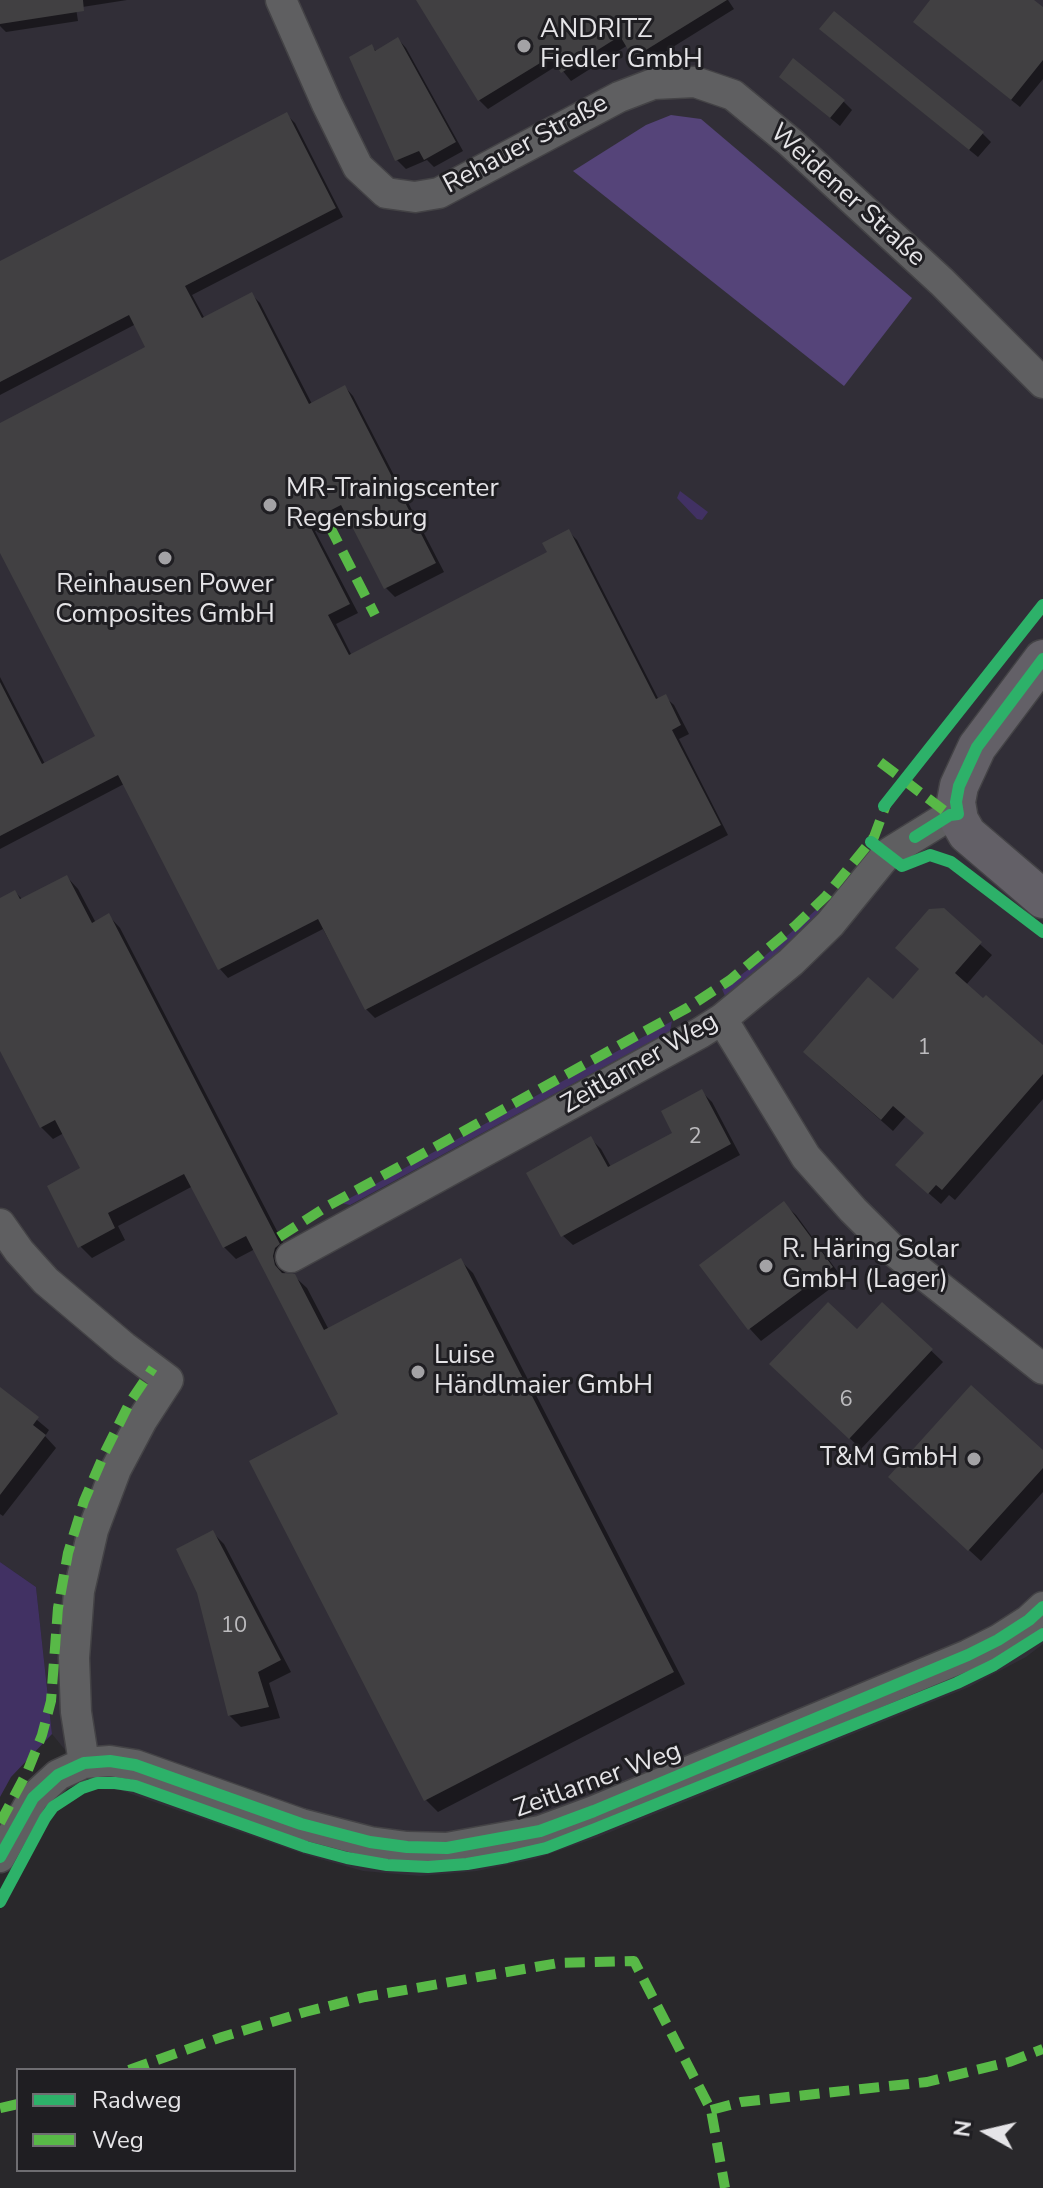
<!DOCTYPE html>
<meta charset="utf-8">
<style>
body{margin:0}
#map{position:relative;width:1043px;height:2188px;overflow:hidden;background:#29282b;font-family:"Nunito Sans",sans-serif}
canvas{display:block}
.legend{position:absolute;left:16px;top:2068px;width:280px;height:104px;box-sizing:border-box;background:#1f1e22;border:2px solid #6e6d71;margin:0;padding:10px 14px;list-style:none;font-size:24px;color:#e5e4e7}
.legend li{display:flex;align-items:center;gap:16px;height:40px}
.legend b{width:40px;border:2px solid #6e6d71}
.north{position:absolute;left:947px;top:2092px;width:80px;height:80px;-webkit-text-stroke:6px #1f1e22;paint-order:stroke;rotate:278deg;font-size:22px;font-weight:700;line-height:32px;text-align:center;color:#e5e4e7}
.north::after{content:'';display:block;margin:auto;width:28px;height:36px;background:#e5e4e7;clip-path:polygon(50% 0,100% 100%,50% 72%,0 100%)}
</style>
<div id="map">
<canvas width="1043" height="2188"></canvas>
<ul class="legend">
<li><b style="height:10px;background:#2db169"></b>Radweg</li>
<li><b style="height:10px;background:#58b947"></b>Weg</li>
</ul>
<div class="north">N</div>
</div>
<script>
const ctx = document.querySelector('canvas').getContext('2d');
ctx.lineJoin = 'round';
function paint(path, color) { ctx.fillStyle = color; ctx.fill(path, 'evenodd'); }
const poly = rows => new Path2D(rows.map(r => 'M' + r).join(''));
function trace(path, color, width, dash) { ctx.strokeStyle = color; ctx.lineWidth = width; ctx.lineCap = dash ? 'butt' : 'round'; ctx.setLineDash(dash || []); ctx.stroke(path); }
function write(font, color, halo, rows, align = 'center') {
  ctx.font = font + ' "Nunito Sans",sans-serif'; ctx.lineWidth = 6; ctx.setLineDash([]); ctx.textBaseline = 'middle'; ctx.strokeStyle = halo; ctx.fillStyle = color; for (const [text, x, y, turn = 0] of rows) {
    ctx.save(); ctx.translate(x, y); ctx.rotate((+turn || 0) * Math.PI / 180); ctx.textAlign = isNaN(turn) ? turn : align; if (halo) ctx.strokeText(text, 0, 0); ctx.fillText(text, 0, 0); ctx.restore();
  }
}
paint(poly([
 [0,0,1043,0,1043,1644,1026,1657,969,1687,598,1837,535,1859,477,1871,420,1876,363,1871,306,1855,120,1790,97,1789,52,1734,36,1587,0,1562]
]), '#312e37');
paint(poly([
 [680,491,708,512,702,520,697,519,677,498],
 [818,908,824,914,763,968,725,996,722,989,757,963],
 [672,1021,670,1031,350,1205,341,1203],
 [0,1562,36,1587,52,1734,11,1777,0,1797]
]), '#413163');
paint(poly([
 [671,115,701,119,912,298,844,386,573,171,646,125]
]), '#554479');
paint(poly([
 [0,0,127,0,76,8,78,21,6,32,0,26],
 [418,0,728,0,734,9,644,65,628,45,571,81,558,65,488,109,479,100],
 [933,0,1031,0,1043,10,1043,79,1020,107,924,30],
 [831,38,982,133,991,142,978,157],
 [398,39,406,48,463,151,434,167,427,160,406,169,397,160,352,58,372,47,377,52],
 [790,85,844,102,852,110,840,126],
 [286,114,295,123,343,217,192,295,205,319,252,295,260,303,312,404,345,387,353,396,444,572,395,597,386,588,348,514,315,531,358,613,336,624,352,656,549,553,568,531,577,540,659,700,665,697,674,705,689,734,679,739,728,835,375,1018,366,1009,323,929,228,978,220,969,124,784,0,849,0,677,45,764,97,737,0,548,0,425,148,348,136,324,0,395,0,263],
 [67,877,78,889,96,923,109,916,120,928,290,1256,284,1269,285,1275,294,1276,307,1288,329,1330,461,1261,473,1273,685,1684,438,1812,426,1800,251,1461,341,1414,255,1249,236,1259,224,1247,193,1186,118,1226,125,1240,92,1258,80,1246,82,1169,64,1133,53,1139,41,1127,0,1047,0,900,15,892,23,900],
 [943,911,992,955,966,985,1043,1048,1043,1099,955,1200,949,1195,941,1204,910,1177,926,1134,906,1116,893,1131,817,1064,893,1002,921,970],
 [702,1092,712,1102,740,1155,573,1245,562,1235,591,1139,601,1149,611,1167,675,1134],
 [784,1204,796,1215,843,1279,761,1341,750,1329,702,1266],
 [882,1304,943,1362,861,1449,772,1364,857,1332],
 [0,1389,49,1430,45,1436,56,1448,3,1516,0,1514],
 [1043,1453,1043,1492,981,1561,902,1489],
 [212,1532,224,1544,291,1672,269,1683,280,1718,241,1727,229,1715]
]), '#0007');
paint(poly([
 [0,0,83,0,84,11,0,24],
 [416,0,727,0,633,58,620,36,561,73,550,57,478,101],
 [930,0,1034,0,1043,7,1043,60,1011,100,913,22],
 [834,11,984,132,969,150,819,29],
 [398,37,456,142,424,160,419,151,395,161,349,57,372,44,375,51],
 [793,58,845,100,830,118,779,77],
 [287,112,336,208,185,286,202,318,252,292,309,404,345,385,436,563,384,589,341,505,308,522,350,604,328,615,349,655,547,552,542,543,569,529,656,699,666,694,681,725,672,730,721,825,365,1010,318,919,218,970,118,775,0,836,0,682,42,764,95,736,0,553,0,423,145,347,129,315,0,382,0,261],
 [67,875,92,923,109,913,280,1244,275,1248,273,1256,275,1265,282,1273,295,1274,324,1330,461,1258,674,1672,424,1801,249,1461,338,1414,246,1236,223,1248,184,1174,108,1213,115,1228,78,1248,47,1186,80,1168,55,1120,40,1128,0,1051,0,898,15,890,20,899],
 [944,908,982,942,955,973,983,998,986,995,1043,1045,1043,1074,942,1190,936,1185,928,1194,895,1165,924,1133,893,1106,881,1120,803,1052,868,977,893,999,919,969,895,948,929,909],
 [702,1089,731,1144,561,1237,526,1173,591,1136,608,1167,672,1133,661,1111],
 [784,1201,833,1267,748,1330,699,1265],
 [828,1302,857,1329,882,1302,933,1349,849,1439,769,1364],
 [971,1385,1043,1450,1043,1468,968,1551,888,1477],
 [0,1387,39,1417,33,1425,46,1435,0,1495],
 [213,1530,281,1660,258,1672,269,1707,228,1716,197,1593,176,1549]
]), '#414042');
const minor = poly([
 [281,0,327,104,358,167,386,193,415,197,439,193,619,97,653,84,695,82,733,95,790,142,942,282,1043,383],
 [722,1019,806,1157,853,1210,894,1251,1043,1369],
 [0,1224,19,1251,46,1281,124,1347,168,1380,142,1420,116,1469,93,1530,79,1591,74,1658,76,1712,84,1763],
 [291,1257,700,1033,722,1019,791,962,830,924,887,854,950,815,958,814],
 [0,1857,33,1798,58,1775,84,1763,110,1761,135,1765,301,1824,370,1842,407,1847,447,1848,540,1831,594,1811,968,1655,998,1640,1029,1620,1043,1607]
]);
const major = poly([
 [1043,659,977,747,959,786,956,802,959,820,967,834,1043,899]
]);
trace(minor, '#444346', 33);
trace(major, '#444346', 41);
trace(minor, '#5f5f61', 30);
trace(major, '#636067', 38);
trace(poly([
 [329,525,375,615],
 [880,762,950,815],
 [279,1237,326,1207,687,1008,730,980,795,926,826,896,874,837,887,802],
 [0,1823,28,1770,42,1735,51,1701,58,1608,68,1553,84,1501,105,1452,130,1402,153,1368],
 [129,2070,222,2037,305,2012,365,1997,558,1963,634,1961,711,2110,725,2188],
 [0,2108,18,2104],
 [711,2110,741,2102,927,2082,1009,2062,1043,2049]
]), '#58b947', 10, [20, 10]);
trace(poly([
 [884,806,1043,605],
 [915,837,950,815,958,814,956,802,959,786,977,747,1043,659],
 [871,842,902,866,930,855,951,862,1043,932],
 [0,1857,33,1798,58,1775,84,1763,110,1761,135,1765,301,1824,370,1842,407,1847,447,1848,540,1831,594,1811,968,1655,998,1640,1029,1620,1043,1607],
 [0,1902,45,1818,53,1807,82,1788,97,1783,115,1783,135,1786,306,1847,347,1858,387,1865,428,1867,467,1864,507,1857,546,1848,595,1829,957,1683,994,1665,1043,1634]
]), '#2db169', 12);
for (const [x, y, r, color] of [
 [524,46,8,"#a3a2a5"],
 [270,505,8,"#a3a2a5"],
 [165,558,8,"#a3a2a5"],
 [766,1266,8,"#a3a2a5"],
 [418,1372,8,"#a3a2a5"],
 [974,1459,8,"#a3a2a5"]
]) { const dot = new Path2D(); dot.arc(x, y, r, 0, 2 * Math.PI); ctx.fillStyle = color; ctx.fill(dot); trace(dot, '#1f1e22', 3); }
write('22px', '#bcbbbe', null, [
 ["1",924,1049],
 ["2",695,1138],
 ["6",846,1401],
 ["10",234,1627]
]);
write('26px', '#e5e4e7', '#1f1e22', [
 ["ANDRITZ",540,31],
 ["Fiedler GmbH",540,61],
 ["MR-Trainigscenter",286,490],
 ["Regensburg",286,520],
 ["Reinhausen Power",165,586,"center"],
 ["Composites GmbH",165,616,"center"],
 ["R. Häring Solar",782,1251],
 ["GmbH (Lager)",782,1281],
 ["Luise",434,1357],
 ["Händlmaier GmbH",434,1387],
 ["T&M GmbH",958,1459,"right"]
], 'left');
write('26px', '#e5e4e7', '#1f1e22', [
 ["Rehauer Straße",526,145,-28],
 ["Weidener Straße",847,196,42],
 ["Zeitlarner Weg",640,1064,-30],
 ["Zeitlarner Weg",598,1781,-20]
]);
</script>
